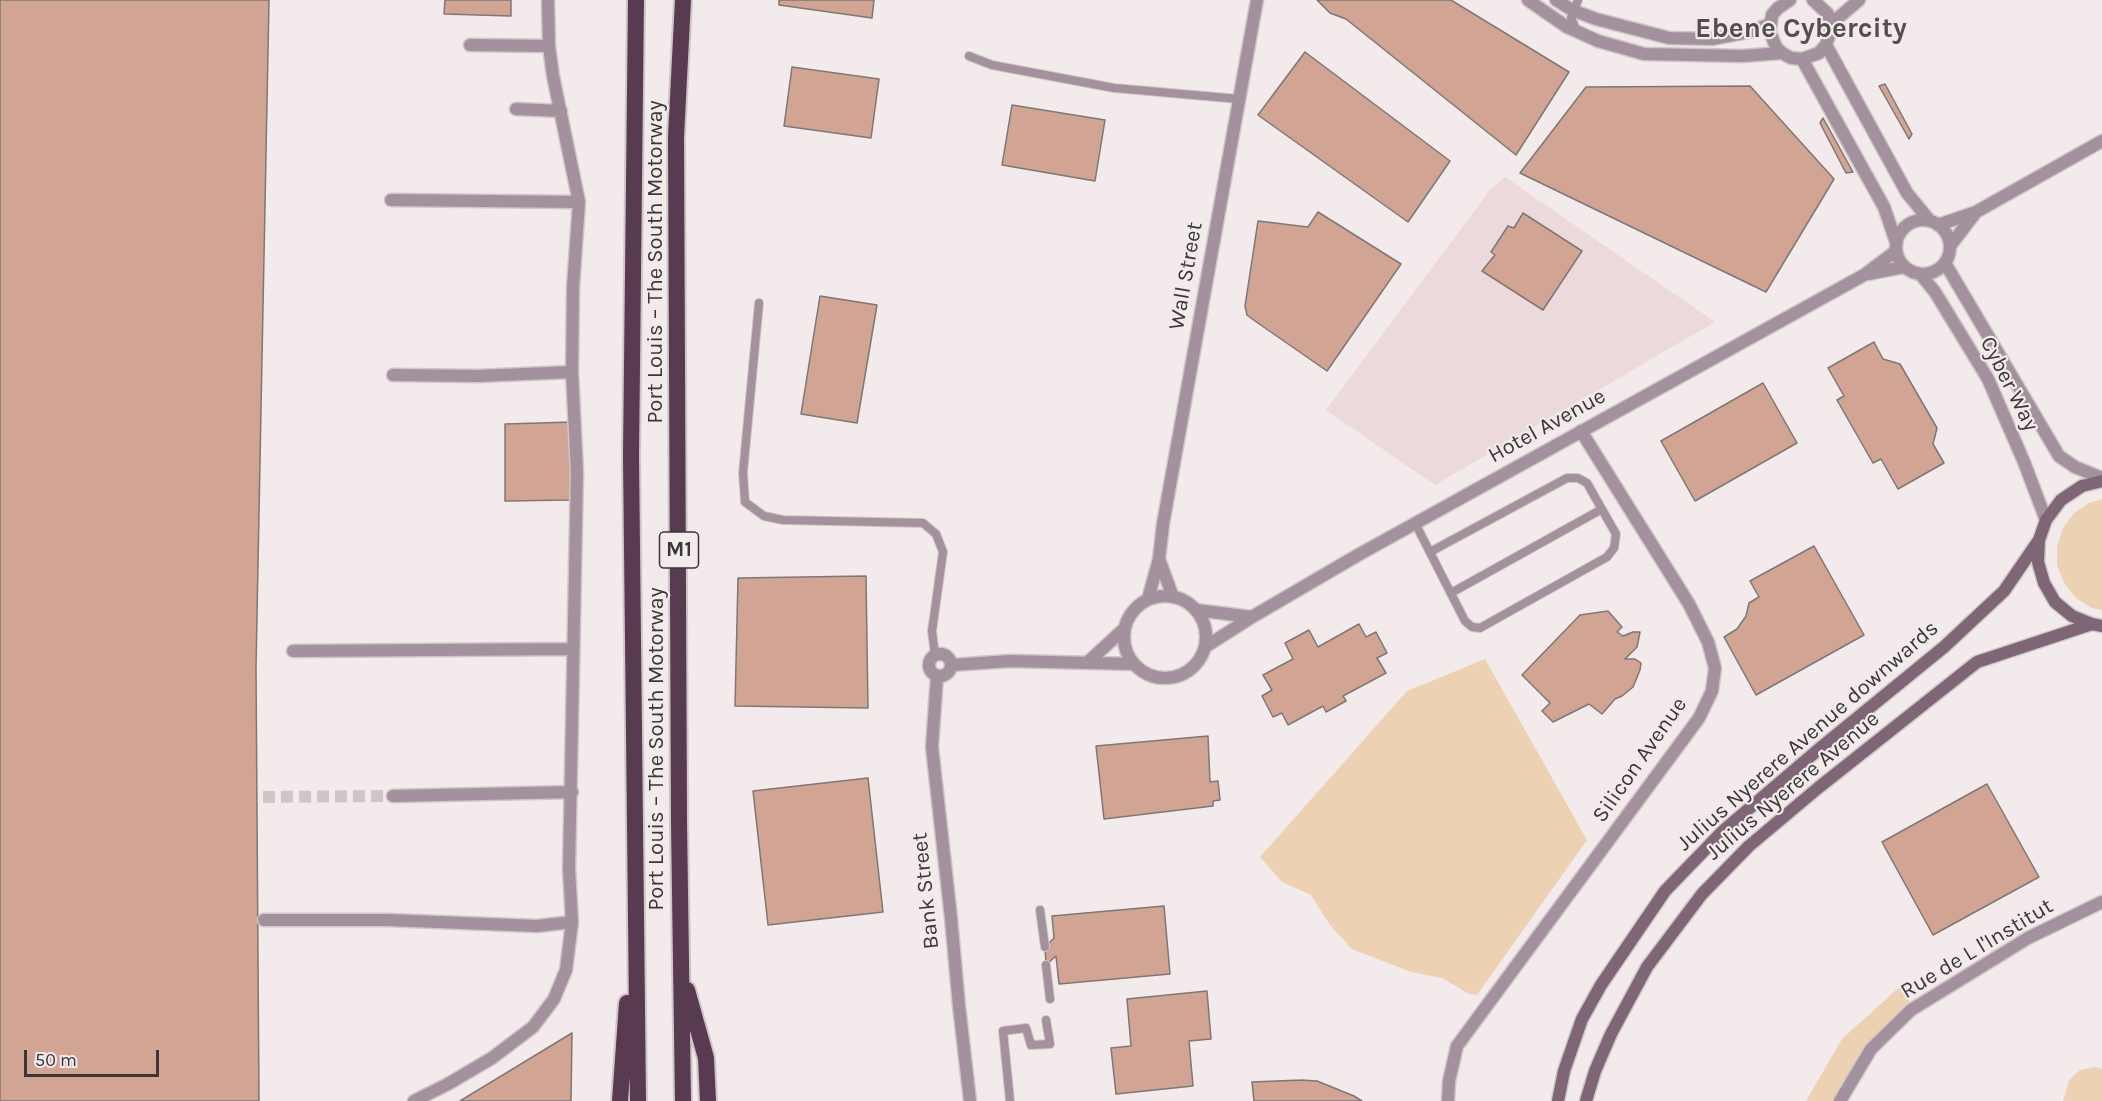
<!DOCTYPE html>
<meta charset="utf-8">
<style>
body{margin:0}
#map{position:relative;width:2102px;height:1101px;overflow:hidden;background:#f3eaeb;font-family:Karla,sans-serif}
canvas{display:block}
.scale{position:absolute;left:24px;top:1050px;width:135px;height:27px;box-sizing:border-box;border:3px solid #3a3737;border-top:0;padding-left:8px;font-size:18px;line-height:21px;white-space:nowrap;color:#3a3737;-webkit-text-stroke:4px #f3eaeb;paint-order:stroke}
</style>
<div id="map">
<canvas width="2102" height="1101"></canvas>
<div class="scale">50 m</div>
</div>
<script>
const ctx = document.querySelector('canvas').getContext('2d');
ctx.lineJoin = 'round';
function paint(path, color) { ctx.fillStyle = color; ctx.fill(path, 'evenodd'); }
const poly = rows => new Path2D(rows.map(r => 'M' + r).join(''));
function trace(path, color, width, dash) { ctx.strokeStyle = color; ctx.lineWidth = width; ctx.lineCap = dash ? 'butt' : 'round'; ctx.setLineDash(dash || []); ctx.stroke(path); }
function write(font, color, halo, rows, align = 'center') {
  ctx.font = font + ' Karla,sans-serif'; ctx.lineWidth = 4.5; ctx.setLineDash([]); ctx.textBaseline = 'middle'; ctx.strokeStyle = halo; ctx.fillStyle = color; for (const [text, x, y, turn = 0] of rows) {
    ctx.save(); ctx.translate(x, y); ctx.rotate((+turn || 0) * Math.PI / 180); ctx.textAlign = isNaN(turn) ? turn : align; if (halo) ctx.strokeText(text, 0, 0); ctx.fillText(text, 0, 0); ctx.restore();
  }
}
paint(poly([
 [1505,177,1715,322,1435,485,1326,410,1490,190]
]), '#ebd9db');
paint(poly([
 [2102,499,2102,610,2092,608,2076,598,2064,583,2057,565,2057,547,2063,528,2074,513,2089,503],
 [1485,659,1587,840,1477,995,1469,994,1442,978,1411,972,1352,949,1330,925,1311,895,1282,882,1260,857,1407,691],
 [1905,982,1911,1010,1871,1049,1840,1101,1806,1101,1842,1039],
 [2095,1067,2102,1069,2102,1101,2063,1101,2069,1080,2080,1070]
]), '#ecd2b3');
const building = poly([
 [0,0,269,0,256,667,259,1101,0,1101,0,0],
 [445,0,511,0,511,16,444,14,445,0],
 [779,0,874,0,872,18,779,5,779,0],
 [1317,0,1451,0,1569,72,1516,155,1346,19,1330,13,1317,0],
 [1305,52,1450,161,1408,222,1258,115,1305,52],
 [792,67,879,79,871,138,784,126,792,67],
 [1885,84,1912,134,1909,139,1879,86,1885,84],
 [1750,86,1834,179,1766,292,1520,173,1586,87,1750,86],
 [1012,105,1105,120,1095,181,1002,165,1012,105],
 [1823,118,1853,172,1846,173,1820,123,1823,118],
 [1318,212,1401,264,1327,371,1255,321,1247,315,1245,306,1258,221,1308,227,1318,212],
 [1523,213,1582,251,1543,310,1482,271,1495,255,1491,252,1508,226,1514,228,1523,213],
 [820,296,877,305,857,423,801,414,820,296],
 [1874,342,1883,359,1900,364,1937,428,1933,444,1944,463,1898,489,1881,459,1873,463,1837,400,1844,396,1828,368,1874,342],
 [1763,383,1797,443,1695,501,1661,441,1763,383],
 [573,422,570,500,505,501,505,424,573,422],
 [1814,546,1864,635,1756,695,1724,637,1737,629,1746,616,1749,603,1759,597,1750,581,1814,546],
 [866,576,868,708,735,706,738,578,866,576],
 [1608,611,1622,627,1617,632,1623,636,1633,632,1640,632,1637,647,1625,659,1635,659,1641,663,1640,670,1633,687,1622,696,1615,699,1602,714,1589,704,1553,722,1542,711,1550,703,1522,675,1580,615,1608,611],
 [1359,624,1366,637,1376,632,1387,653,1377,658,1386,673,1343,696,1346,701,1326,712,1323,706,1288,725,1282,713,1273,717,1262,696,1272,690,1263,675,1293,659,1285,643,1309,630,1318,647,1359,624],
 [1208,736,1210,782,1218,781,1220,800,1213,801,1213,806,1104,819,1096,746,1208,736],
 [868,778,883,912,768,925,753,791,868,778],
 [1987,784,2039,877,1933,935,1882,842,1987,784],
 [1164,906,1170,974,1059,984,1056,956,1046,965,1045,947,1054,938,1052,916,1164,906],
 [1207,991,1211,1039,1189,1041,1193,1086,1116,1094,1111,1048,1131,1046,1127,999,1207,991],
 [572,1033,571,1101,460,1101,572,1033],
 [1301,1080,1317,1081,1354,1096,1362,1101,1254,1101,1252,1082,1301,1080]
]);
paint(building, '#d1a494');
trace(building, '#7e7775', 1.5);
trace(poly([
 [263,797,393,796]
]), '#cec6c7', 12, [12, 6]);
const service = poly([
 [1577,31,1571,18,1578,0],
 [969,56,992,65,1114,88,1239,99],
 [759,303,743,473,745,502,764,516,783,520,923,523,936,534,943,552,932,631,935,655],
 [1415,523,1465,621,1472,627,1480,628,1607,557,1614,548,1616,534,1587,483,1578,478,1567,478,1430,552],
 [1451,593,1602,509],
 [1040,910,1045,947],
 [1046,965,1050,999],
 [1010,1101,1003,1031,1026,1028,1031,1045,1050,1044,1046,1020]
]);
const minor = poly([
 [470,45,549,46],
 [516,109,561,111],
 [391,200,579,202],
 [393,375,478,376,572,372],
 [293,651,573,649],
 [393,796,572,792],
 [264,920,388,920,537,926,572,922],
 [414,1101,448,1084,492,1058,533,1027,554,999,566,970,572,922,569,869,577,472,572,372,573,288,579,202,553,76,549,46,548,0],
 [1840,1101,1871,1049,1911,1010,2028,938,2102,902]
]);
const tertiary = poly([
 [1528,0,1567,27,1598,41,1644,54,1742,56,1782,53],
 [1556,0,1572,10,1596,19,1669,38,1712,39,1749,32,1770,24],
 [1790,0,1778,8,1772,15,1770,32,1776,47,1782,53,1791,58,1802,59,1819,53,1826,45,1831,30,1828,14,1813,0],
 [1831,24,1859,0],
 [1826,45,1907,193,1930,221],
 [1802,59,1884,207,1896,242],
 '1896 247a27 27 0 1 1 54 0a27 27 0 1 1-54 0Z',
 [1938,225,1976,212,2102,141],
 [1950,246,1976,212],
 [1945,263,2059,456,2075,467,2102,478],
 [1868,274,1904,267],
 [1921,275,1935,292,1988,379,2024,462,2046,520],
 [1159,559,1173,597],
 '1124 637a41 41 0 1 1 82 0a41 41 0 1 1-82 0Z',
 [1148,599,1159,559,1163,524,1257,0],
 [1196,610,1252,617],
 [1205,647,1252,617,1358,555,1864,275,1896,251],
 '929 665a11 11 0 1 1 22 0a11 11 0 1 1-22 0Z',
 [1087,663,1125,628],
 [952,665,1010,661,1133,664],
 [937,676,932,747,951,918,959,1006,970,1101],
 [1448,1101,1449,1081,1457,1046,1699,718,1712,691,1715,668,1708,642,1689,604,1581,431]
]);
const secondary = poly([
 [2102,481,2082,486,2061,500,2046,520,2039,540,2038,562,2044,583,2055,602,2072,616,2092,624,2102,626],
 [1558,1101,1564,1071,1582,1019,1601,985,1665,891,1724,830,1819,749,1944,647,2004,591,2039,540],
 [1586,1101,1595,1071,1611,1034,1647,967,1702,894,1749,846,1818,788,1977,662,2092,624]
]);
const trunk = poly([
 [636,0,631,456,638,1101],
 [687,990,706,1058,708,1101],
 [620,1101,627,1003],
 [683,1101,679,822,676,137,683,0]
]);
trace(service, '#cec6c7', 10);
trace(minor, '#cec6c7', 15);
trace(tertiary, '#cec6c7', 15);
trace(secondary, '#cec6c7', 15);
trace(trunk, '#cec6c7', 20);
trace(service, '#a3919d', 8);
trace(minor, '#a3919d', 12);
trace(tertiary, '#a3919d', 12);
trace(secondary, '#7e6677', 12);
trace(trunk, '#593b51', 16);
for (const [x, y, w] of [
 [679,550,39]
]) { const box = new Path2D(); box.roundRect(x - w / 2, y - 18, w, 36, 4.5); ctx.fillStyle = '#f3eaeb'; ctx.fill(box); trace(box, '#3a3737', 1.5); }
write('bold 21px', '#3a3737', null, [
 ["M1",679,550]
]);
write('22px', '#3a3737', '#f3eaeb', [
 ["Port Louis – The South Motorway",656,262,-90],
 ["Wall Street",1186,276,-80],
 ["Cyber Way",2009,384,63],
 ["Hotel Avenue",1547,426,-29],
 ["Julius Nyerere Avenue downwards",1808,736,-41],
 ["Port Louis – The South Motorway",657,749,-90],
 ["Silicon Avenue",1640,760,-55],
 ["Julius Nyerere Avenue",1793,786,-40],
 ["Bank Street",926,891,-96],
 ["Rue de L l'Institut",1977,949,-31]
]);
write('bold 28px', '#554e4f', '#f3eaeb', [
 ["Ebene Cybercity",1801,29]
]);
</script>
